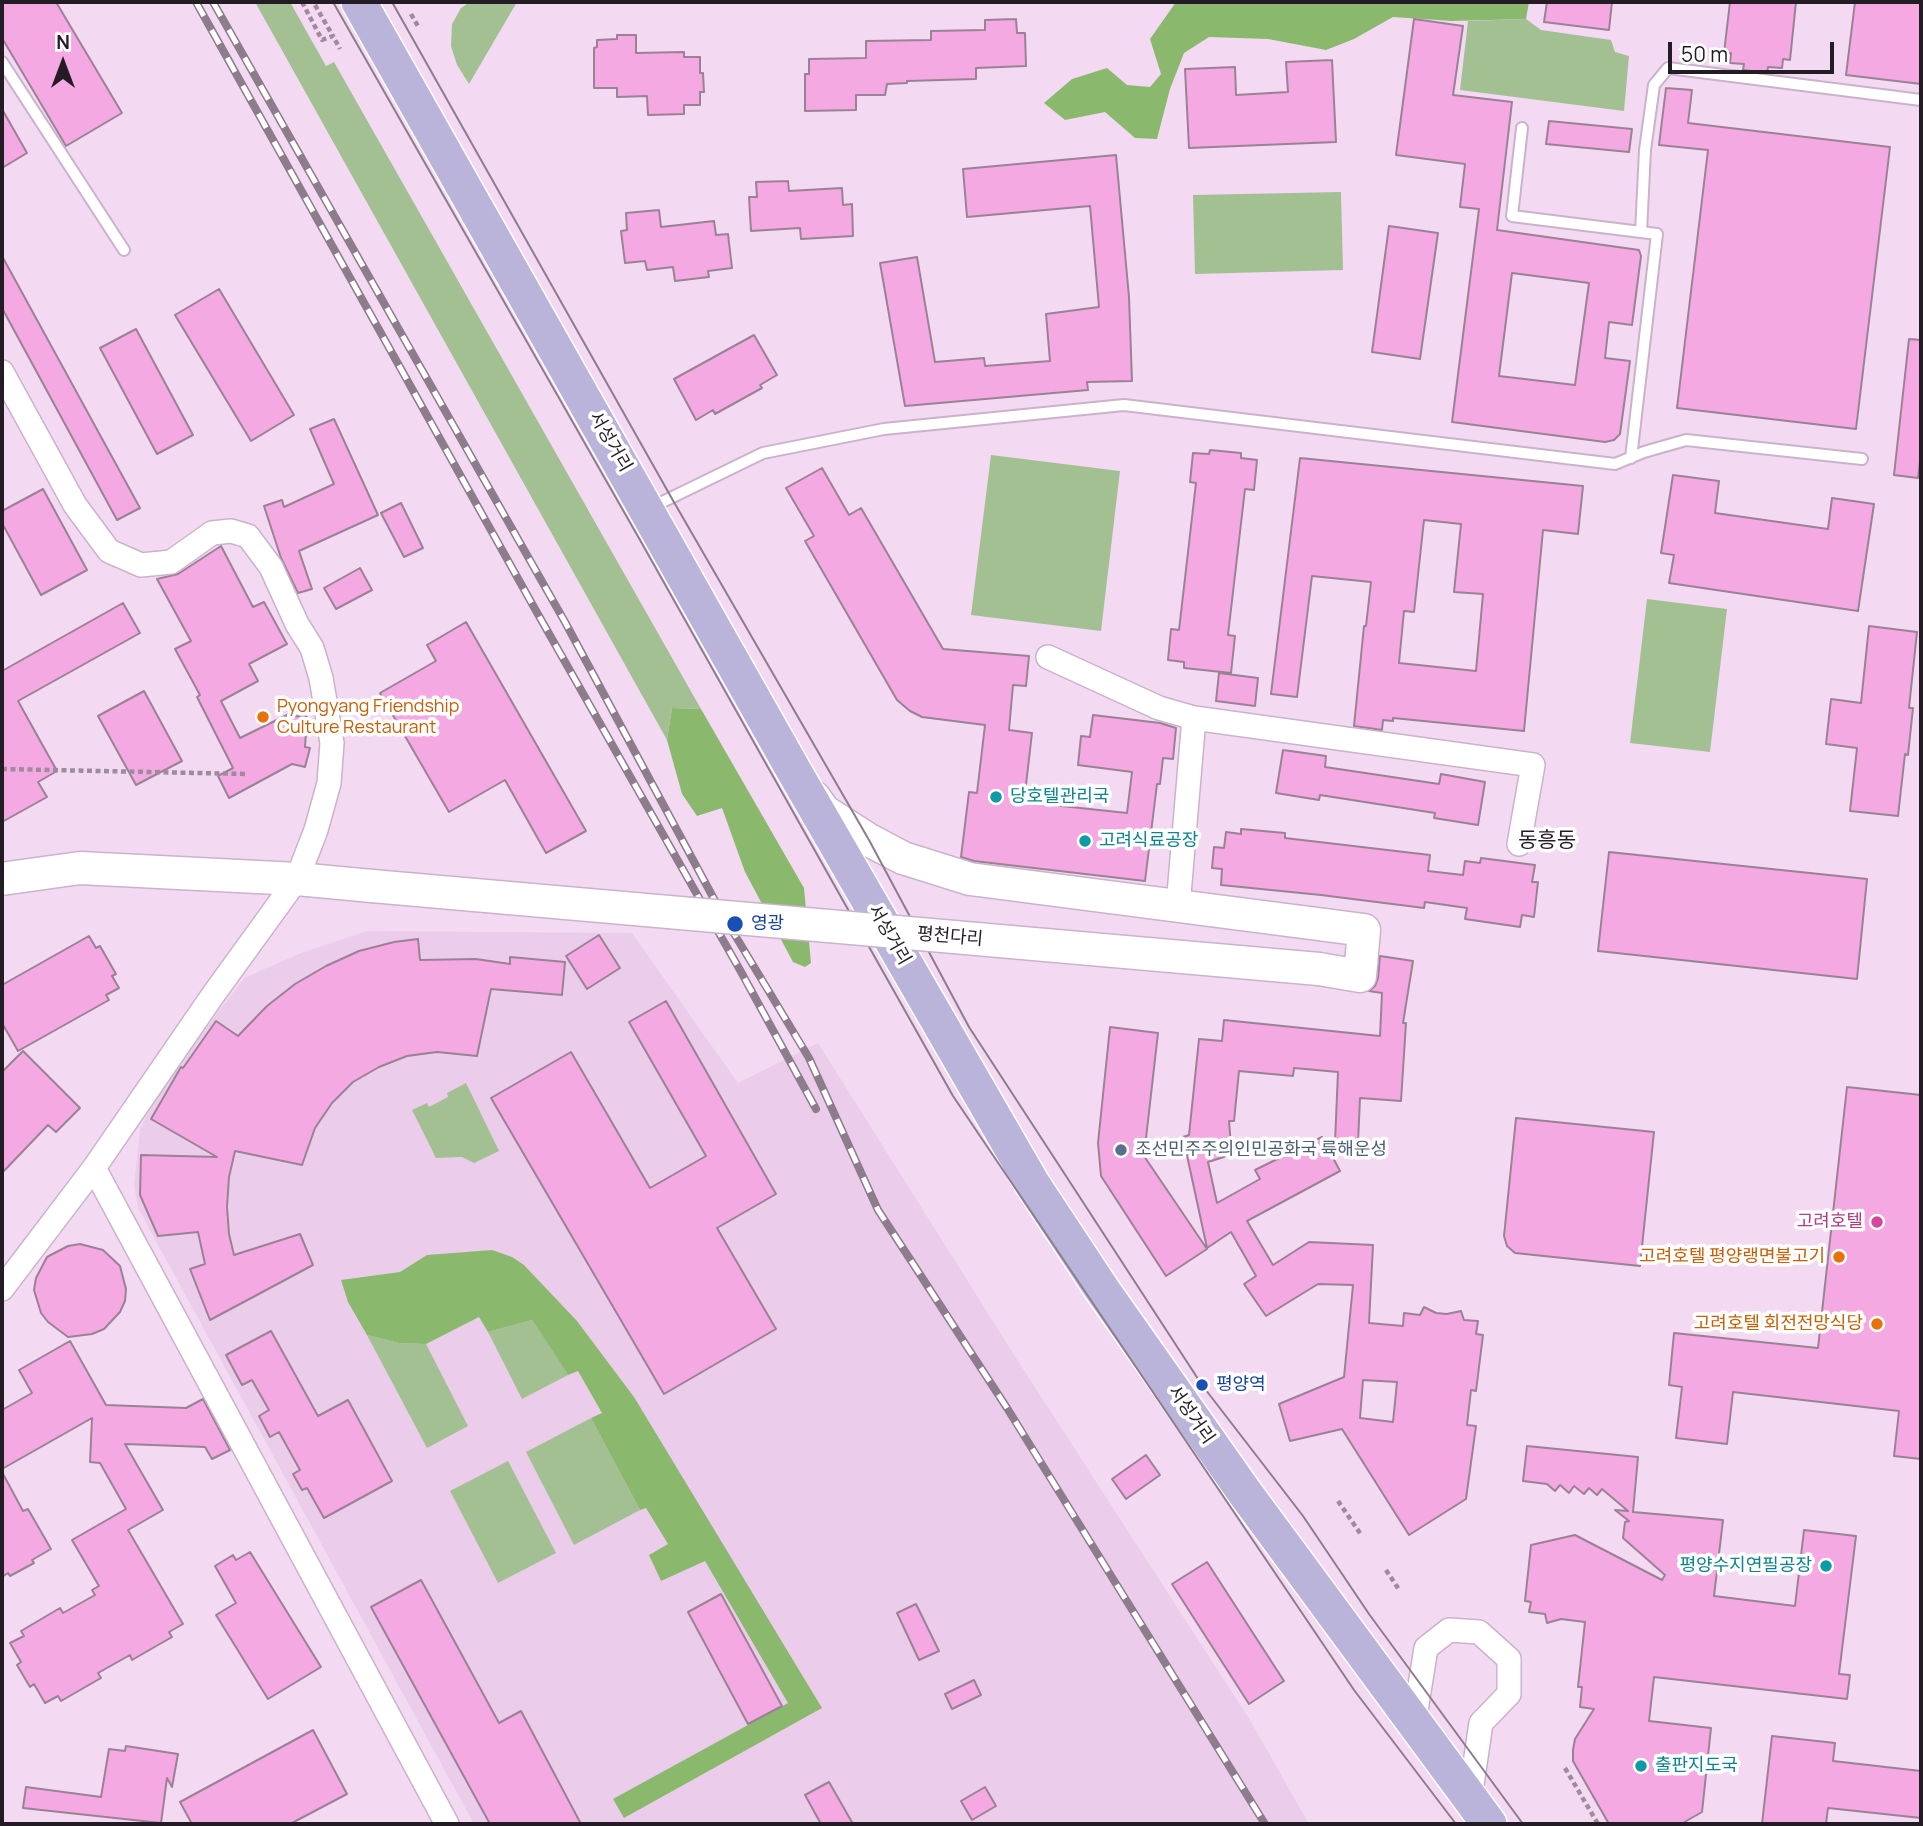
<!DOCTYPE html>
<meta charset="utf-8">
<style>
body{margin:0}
#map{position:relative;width:1923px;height:1826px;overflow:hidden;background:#f3daf2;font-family:Manrope,sans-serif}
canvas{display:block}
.frame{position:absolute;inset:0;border:4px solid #241c24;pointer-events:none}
.north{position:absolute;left:28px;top:28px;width:70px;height:70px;-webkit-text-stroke:5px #fff;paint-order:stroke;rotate:0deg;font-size:19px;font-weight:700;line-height:28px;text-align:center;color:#241c24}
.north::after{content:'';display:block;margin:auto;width:24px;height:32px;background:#241c24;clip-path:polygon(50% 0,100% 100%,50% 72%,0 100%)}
.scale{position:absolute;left:1668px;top:42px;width:166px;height:32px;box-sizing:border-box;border:4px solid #241c24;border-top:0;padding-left:9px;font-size:21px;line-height:24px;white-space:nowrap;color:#241c24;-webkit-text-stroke:5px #fff;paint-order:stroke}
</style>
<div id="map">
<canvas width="1923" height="1826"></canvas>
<div class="frame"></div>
<div class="north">N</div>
<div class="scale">50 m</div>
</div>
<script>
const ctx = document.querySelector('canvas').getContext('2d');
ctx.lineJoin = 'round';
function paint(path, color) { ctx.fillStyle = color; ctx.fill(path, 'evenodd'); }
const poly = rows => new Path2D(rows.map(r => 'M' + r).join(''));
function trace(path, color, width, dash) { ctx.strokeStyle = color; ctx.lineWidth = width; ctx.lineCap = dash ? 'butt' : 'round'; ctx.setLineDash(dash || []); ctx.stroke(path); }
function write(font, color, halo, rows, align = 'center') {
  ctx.font = font + ' Manrope,"Noto Sans KR",sans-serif'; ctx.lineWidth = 7; ctx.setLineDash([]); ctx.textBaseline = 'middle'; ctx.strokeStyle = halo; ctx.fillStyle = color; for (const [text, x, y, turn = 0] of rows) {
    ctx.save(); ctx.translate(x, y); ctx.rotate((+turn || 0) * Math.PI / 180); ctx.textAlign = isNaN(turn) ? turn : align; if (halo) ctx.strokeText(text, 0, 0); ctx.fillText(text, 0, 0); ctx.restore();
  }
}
paint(poly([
 [367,931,632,933,738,1083,818,1043,1018,1361,1250,1720,1309,1824,474,1824,138,1208,134,1185,140,1130,157,1093,244,978,301,953]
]), '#ebcdeb');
paint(poly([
 [255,2,290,2,326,66,334,62,701,709,672,708,667,740],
 [470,2,517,2,469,84,457,65,451,46,452,24,461,8],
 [1526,19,1541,30,1611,40,1615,52,1629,56,1624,111,1460,90,1468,21],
 [1341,192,1343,270,1195,274,1193,195],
 [991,455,1120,471,1101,631,971,615],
 [1647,599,1727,609,1710,752,1630,743],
 [466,1083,499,1151,474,1163,462,1157,436,1158,412,1110,427,1103,429,1107,448,1097,447,1093],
 [532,1320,568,1375,522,1399,488,1332],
 [367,1335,399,1343,426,1344,468,1426,427,1448],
 [591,1418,640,1510,574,1545,526,1452],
 [508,1461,556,1553,498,1583,450,1491]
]), '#a3c093');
paint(poly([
 [1176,2,1529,2,1526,19,1452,21,1393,17,1354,39,1326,50,1268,39,1209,37,1184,53,1170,89,1157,139,1135,138,1105,112,1065,120,1044,103,1072,79,1107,68,1127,85,1150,87,1161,74,1150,39],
 [672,708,701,709,804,888,811,963,805,967,793,962,745,872,722,808,697,816,682,794,667,740],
 [492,1250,512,1257,524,1265,577,1321,634,1397,822,1708,624,1818,613,1799,788,1703,705,1561,661,1581,649,1555,668,1544,646,1508,640,1510,591,1418,602,1413,578,1371,568,1375,532,1320,488,1332,479,1317,426,1344,399,1343,367,1335,348,1302,341,1280,400,1272,427,1255]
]), '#8ab96e');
const building = poly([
 [2,2,56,2,122,113,66,146,2,38,2,2],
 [1547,2,1612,2,1609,30,1544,22,1547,2],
 [1730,2,1796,2,1790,60,1783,59,1782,68,1768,67,1767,73,1743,70,1744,64,1730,63,1731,53,1724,53,1730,2],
 [1855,2,1921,2,1921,84,1846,75,1855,2],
 [1016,19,1017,33,1025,33,1026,66,976,68,976,79,907,81,907,83,887,84,885,95,856,95,856,110,805,111,805,74,809,74,809,59,866,58,866,41,931,40,931,31,985,30,985,20,1016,19],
 [1414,19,1463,26,1453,95,1512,102,1497,230,1639,250,1641,256,1632,325,1609,322,1605,358,1630,361,1620,434,1614,440,1605,442,1452,422,1479,209,1460,207,1465,164,1396,155,1414,19],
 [1512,273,1589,283,1575,385,1499,376,1512,273],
 [617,35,636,35,636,53,684,52,684,57,700,57,700,73,703,73,704,92,700,92,700,105,684,105,684,114,648,115,647,96,617,97,617,88,594,88,594,48,597,47,597,40,617,39,617,35],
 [1332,60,1336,142,1189,148,1185,69,1235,67,1236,95,1288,92,1286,62,1332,60],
 [1666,88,1692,90,1688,123,1890,147,1856,429,1677,408,1708,150,1659,145,1666,88],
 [2,109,27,153,2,168,2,109],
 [1549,121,1632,129,1629,152,1546,144,1549,121],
 [1116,155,1129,297,1132,381,1087,382,1088,390,905,406,880,263,917,257,935,362,984,358,985,366,1050,361,1046,314,1099,307,1090,206,967,217,963,169,1116,155],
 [788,181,789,191,842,188,843,205,852,204,853,236,801,239,800,228,751,231,749,197,757,197,756,182,788,181],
 [659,210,661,227,714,221,716,235,728,234,732,268,708,271,709,277,675,281,673,267,647,270,645,261,625,263,621,231,627,230,626,213,659,210],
 [1389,226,1438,233,1420,359,1372,352,1389,226],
 [2,256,140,508,117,520,2,308,2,256],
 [219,289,294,415,251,441,175,315,219,289],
 [136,329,193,435,157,454,100,348,136,329],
 [754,335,777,375,760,385,762,388,715,414,713,410,696,420,674,379,754,335],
 [1909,339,1921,340,1921,453,1918,478,1894,475,1909,339],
 [334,419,378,515,299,551,312,589,298,593,281,558,264,506,282,500,284,507,334,484,310,429,334,419],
 [1210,450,1241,453,1241,458,1257,460,1254,490,1245,489,1228,635,1235,636,1231,673,1184,668,1184,662,1168,660,1171,629,1179,630,1196,483,1190,482,1193,453,1209,454,1210,450],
 [1300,458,1583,486,1578,534,1543,530,1524,731,1393,718,1393,721,1383,720,1382,730,1354,726,1364,626,1366,626,1371,582,1312,576,1297,697,1271,694,1300,458],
 [1424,520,1461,524,1454,592,1483,594,1476,671,1399,663,1404,611,1414,612,1424,520],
 [822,468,849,515,861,508,943,649,1029,656,1026,686,1013,685,1009,730,1032,733,1024,802,1127,813,1132,772,1078,765,1081,736,1090,737,1093,715,1160,723,1176,728,1173,759,1163,758,1160,784,1157,784,1145,881,974,861,961,857,969,792,977,793,985,725,922,717,910,711,897,700,805,541,814,536,786,488,822,468],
 [1673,475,1719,481,1715,513,1828,529,1832,498,1874,504,1858,611,1669,583,1674,555,1661,553,1673,475],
 [43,489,87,570,41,595,2,523,2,511,43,489],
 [401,503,423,548,404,557,381,513,401,503],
 [221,546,253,607,264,602,287,644,249,664,258,681,221,701,240,738,291,713,293,716,307,717,305,747,310,748,305,767,292,764,229,798,218,776,233,768,197,697,200,695,175,649,191,641,157,579,178,574,221,546],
 [360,568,372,590,336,609,324,588,360,568],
 [123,603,140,633,18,701,57,771,38,782,47,797,2,822,2,671,123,603],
 [466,622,586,831,546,853,505,780,449,812,380,693,436,661,427,645,466,622],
 [1869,626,1917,632,1909,708,1913,708,1908,755,1905,754,1898,816,1850,811,1857,748,1826,744,1831,699,1861,703,1869,626],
 [1219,673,1258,678,1255,706,1216,701,1219,673],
 [144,691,182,761,136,785,98,716,144,691],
 [1283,750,1326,756,1325,767,1439,784,1441,774,1485,782,1478,825,1434,818,1435,813,1320,795,1319,800,1276,793,1283,750],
 [1241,829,1285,833,1285,838,1430,855,1428,871,1463,875,1465,861,1480,863,1481,858,1535,865,1532,882,1538,882,1534,917,1522,915,1520,927,1465,919,1467,908,1425,902,1424,908,1321,895,1221,885,1222,869,1212,868,1214,847,1224,848,1226,832,1241,834,1241,829],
 [1609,852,1867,879,1857,979,1598,951,1609,852],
 [599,935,620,968,587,989,566,956,599,935],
 [89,936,96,948,100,946,116,974,112,976,119,988,106,995,109,1000,18,1051,2,1023,2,985,89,936],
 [418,939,420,960,476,959,510,964,510,957,565,962,562,995,491,989,477,1056,437,1052,407,1056,379,1067,353,1082,332,1103,315,1128,302,1165,235,1151,229,1177,227,1207,229,1234,234,1255,300,1234,313,1265,210,1320,190,1269,205,1264,198,1232,158,1236,140,1195,141,1155,217,1157,151,1119,181,1067,183,1068,216,1021,238,1036,267,1006,295,984,326,966,359,951,394,942,418,939],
 [1380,956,1413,961,1403,1023,1406,1023,1401,1101,1360,1098,1358,1143,1335,1142,1338,1072,1294,1068,1293,1076,1239,1071,1234,1121,1229,1121,1231,1146,1224,1157,1208,1162,1217,1203,1260,1179,1255,1170,1322,1137,1340,1171,1247,1221,1273,1265,1309,1242,1373,1245,1369,1323,1403,1326,1404,1313,1420,1315,1424,1307,1436,1313,1447,1314,1461,1311,1464,1320,1478,1321,1476,1334,1483,1335,1476,1391,1471,1390,1467,1425,1476,1426,1466,1499,1409,1535,1342,1429,1290,1441,1279,1404,1344,1377,1353,1285,1318,1284,1266,1316,1244,1284,1256,1276,1231,1232,1207,1248,1183,1137,1189,1135,1199,1039,1222,1041,1224,1020,1380,1036,1382,993,1369,991,1375,986,1378,978,1380,956],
 [1363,1380,1397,1382,1393,1422,1360,1418,1363,1380],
 [666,1001,776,1194,717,1228,776,1329,664,1394,491,1098,571,1052,650,1188,706,1156,629,1022,666,1001],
 [1110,1027,1158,1033,1144,1156,1207,1249,1166,1276,1101,1176,1098,1143,1110,1027],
 [23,1051,80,1108,56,1132,48,1125,2,1173,2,1072,23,1051],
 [1847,1087,1921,1095,1921,1459,1894,1456,1899,1411,1733,1392,1727,1444,1676,1438,1682,1387,1669,1385,1674,1333,1818,1348,1847,1087],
 [1516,1118,1654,1132,1640,1266,1515,1253,1507,1246,1504,1236,1516,1118],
 [80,1244,103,1250,120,1266,126,1289,125,1301,120,1312,104,1329,92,1334,68,1337,48,1322,41,1313,34,1290,36,1278,47,1257,68,1246,80,1244],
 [271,1331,318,1416,348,1400,392,1481,324,1518,307,1488,302,1490,293,1474,300,1470,279,1432,270,1437,259,1416,269,1410,252,1380,242,1385,226,1355,271,1331],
 [70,1341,106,1405,186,1408,203,1399,230,1450,212,1459,205,1447,125,1444,163,1510,128,1530,183,1624,169,1632,172,1637,132,1660,130,1655,98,1673,101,1678,61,1701,58,1696,45,1703,34,1684,30,1687,17,1665,21,1662,10,1643,24,1636,21,1631,60,1608,63,1613,95,1595,92,1590,99,1586,72,1540,126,1509,100,1463,90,1462,92,1418,2,1469,2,1410,32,1393,19,1370,70,1341],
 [1527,1446,1638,1457,1633,1512,1723,1520,1714,1596,1795,1606,1804,1530,1856,1536,1839,1674,1850,1675,1847,1699,1654,1677,1649,1721,1711,1728,1702,1812,1681,1824,1609,1824,1573,1761,1573,1750,1575,1739,1594,1709,1580,1707,1582,1687,1578,1687,1585,1622,1561,1619,1547,1623,1545,1614,1529,1612,1531,1602,1525,1601,1531,1545,1575,1535,1662,1580,1665,1575,1623,1538,1625,1522,1629,1521,1615,1510,1628,1511,1602,1489,1597,1495,1589,1488,1584,1494,1574,1486,1569,1493,1560,1485,1555,1491,1547,1484,1523,1481,1527,1446],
 [1146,1455,1160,1475,1126,1499,1112,1479,1146,1455],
 [2,1472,23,1511,28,1509,51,1549,32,1560,34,1563,10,1576,8,1573,2,1577,2,1472],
 [250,1552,321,1667,268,1699,216,1615,236,1603,215,1566,233,1555,236,1560,250,1552],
 [1207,1562,1284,1681,1249,1704,1172,1584,1207,1562],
 [421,1580,499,1723,521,1711,581,1824,490,1824,371,1607,421,1580],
 [721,1594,782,1706,748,1724,688,1612,721,1594],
 [916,1604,939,1651,919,1660,897,1613,916,1604],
 [974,1680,981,1695,952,1709,945,1694,974,1680],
 [313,1730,347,1794,290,1824,192,1824,180,1802,313,1730],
 [1772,1736,1835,1743,1833,1761,1921,1771,1921,1818,1828,1808,1826,1824,1762,1824,1772,1736],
 [126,1746,178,1754,172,1787,167,1778,161,1823,23,1808,26,1787,101,1797,109,1749,125,1751,126,1746],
 [829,1782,853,1824,821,1824,805,1795,829,1782],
 [985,1787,996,1806,972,1820,961,1801,985,1787]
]);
paint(building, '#f5a9e3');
trace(building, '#9b8194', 2);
const lane = poly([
 [2,62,124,250],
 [1522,128,1512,216,1657,234,1631,458],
 [1641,232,1645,150,1654,85,1668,68,1921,100],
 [650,508,763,453,884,429,1124,405,1615,464,1644,452,1686,440,1862,459]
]);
const street = poly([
 [2,372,75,505,109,551,141,565,171,562,212,533,231,531,248,536,271,567,297,624,312,648,321,678,332,743,329,783,316,830,297,879,213,995,94,1168,2,1289],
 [1048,657,1159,708,1194,718,1533,765,1519,844],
 [1178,906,1194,718],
 [94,1168,447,1824],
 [1414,1723,1426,1648,1449,1630,1479,1632,1509,1659,1509,1694,1481,1723,1470,1798]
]);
const secondary = poly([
 [814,797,824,811,869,840,903,858,970,879,1364,930,1360,976,1319,969],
 [2,879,80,868,297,879,372,886]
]);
const primary = poly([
 [359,2,794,771,1033,1185,1101,1288,1245,1493,1489,1824]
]);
trace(lane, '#cab3ca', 14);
trace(street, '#cab3ca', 26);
trace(secondary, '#cab3ca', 35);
trace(primary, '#fff', 38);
trace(poly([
 [302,2,322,40,333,36,340,49],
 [315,5,333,36],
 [411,14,419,28],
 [2,769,248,774],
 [1338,1501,1362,1536],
 [1386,1570,1400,1591],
 [1565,1768,1598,1824]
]), '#9e8c9d', 4.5, [5, 3.5]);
trace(lane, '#fff', 10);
trace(street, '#fff', 23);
trace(secondary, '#fff', 32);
trace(primary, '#bbb4da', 35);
trace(poly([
 [333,2,640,540,953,1096,1354,1690,1456,1824],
 [392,2,671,497,869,840,969,1027,1202,1385,1303,1516,1369,1614,1523,1824]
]), '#8d7c8c', 2);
const rail = poly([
 [196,2,535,609,740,970,816,1109],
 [213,2,565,622,721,912,809,1058,878,1210,1007,1408,1265,1824]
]);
trace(rail, '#8d7c8c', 8);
trace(rail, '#fff', 5, [16]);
const secondaryBridge = poly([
 [372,886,1319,969]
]);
trace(secondaryBridge, '#cab3ca', 35, []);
trace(secondaryBridge, '#fff', 32);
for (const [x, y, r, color] of [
 [263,717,7,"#e8710a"],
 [996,797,7,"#0f9aa8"],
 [1085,841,7,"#0f9aa8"],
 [735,924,9,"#1a4fb4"],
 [1121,1150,7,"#5c6f8a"],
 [1877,1222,7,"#d1479c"],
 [1839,1257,7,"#e8710a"],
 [1877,1324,7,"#e8710a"],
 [1202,1385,7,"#1a4fb4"],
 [1826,1566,7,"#0f9aa8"],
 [1641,1766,7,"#0f9aa8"]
]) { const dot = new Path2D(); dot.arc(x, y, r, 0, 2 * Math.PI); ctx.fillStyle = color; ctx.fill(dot); trace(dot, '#fff', 2.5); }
write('18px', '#241c24', '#fff', [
 ["서성거리",610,442,60],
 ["서성거리",889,935,60],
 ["평천다리",950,937,5],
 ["서성거리",1191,1415,55]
]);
write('18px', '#c56008', '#fff', [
 ["Pyongyang Friendship",277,707,"left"],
 ["Culture Restaurant",277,728,"left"],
 ["고려호텔 평양랭면불고기",1825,1257],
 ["고려호텔 회전전망식당",1863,1324]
], 'right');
write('18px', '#0d838f', '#fff', [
 ["당호텔관리국",1010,797],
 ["고려식료공장",1099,841],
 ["평양수지연필공장",1812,1566,"right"],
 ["출판지도국",1655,1766]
], 'left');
write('18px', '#164399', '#fff', [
 ["영광",751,924],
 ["평양역",1216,1385]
], 'left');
write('18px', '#4e5e75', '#fff', [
 ["조선민주주의인민공화국 륙해운성",1135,1150]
], 'left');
write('18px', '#b23c85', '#fff', [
 ["고려호텔",1863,1222]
], 'right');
write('21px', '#241c24', '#fff', [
 ["동흥동",1547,841]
]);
</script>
